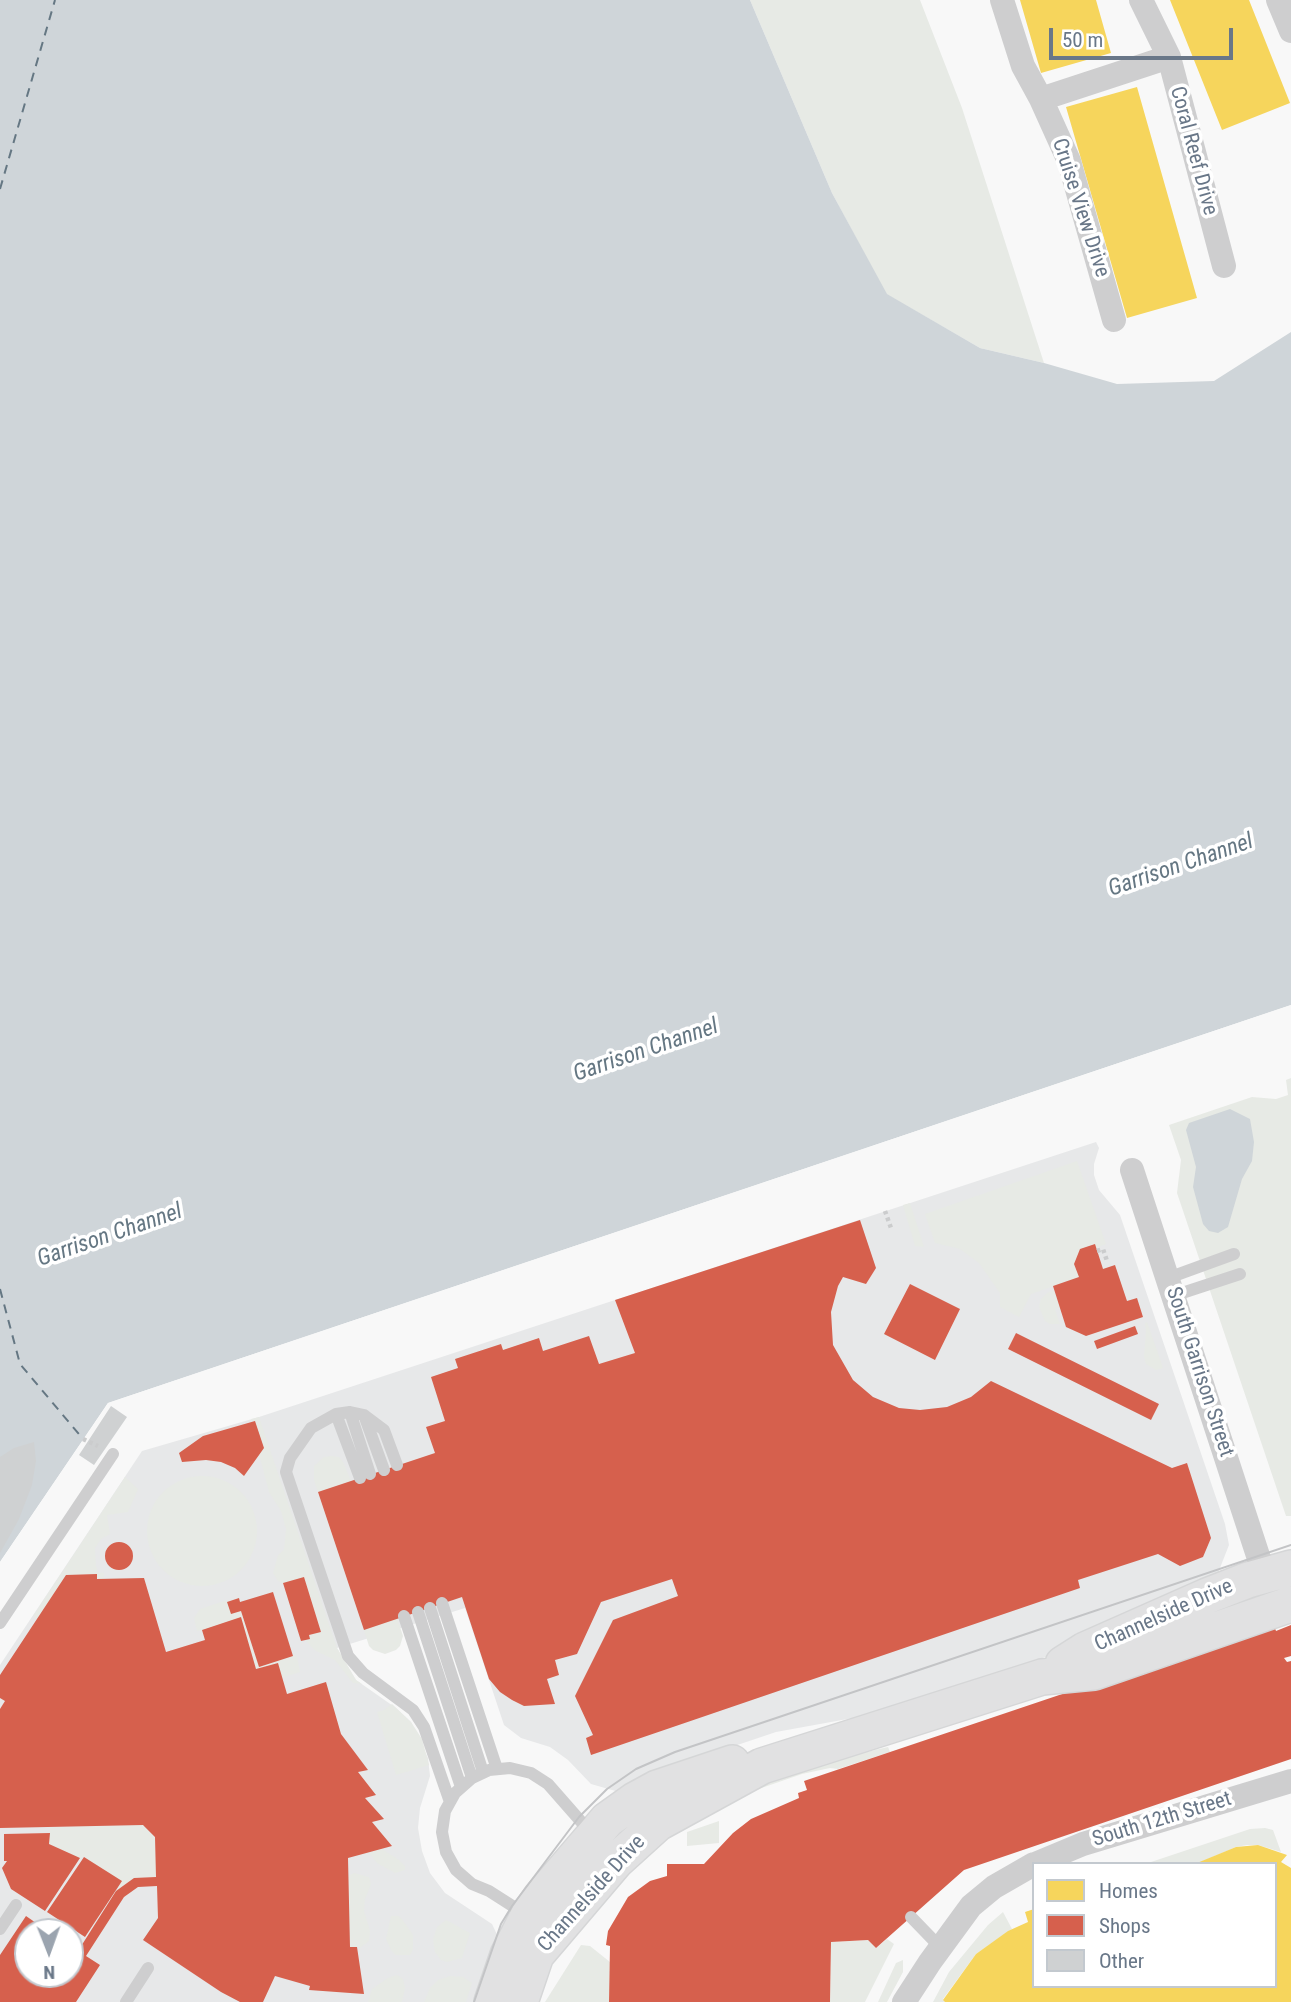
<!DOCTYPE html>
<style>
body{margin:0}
#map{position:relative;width:1291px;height:2002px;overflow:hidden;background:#f8f8f8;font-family:"Roboto Condensed",sans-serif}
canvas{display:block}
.legend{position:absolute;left:1032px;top:1862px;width:245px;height:126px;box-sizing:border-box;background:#fff;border:2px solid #c3c9cf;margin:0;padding:9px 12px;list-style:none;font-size:21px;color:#697788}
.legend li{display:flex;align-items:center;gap:14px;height:35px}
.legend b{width:35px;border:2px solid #c3c9cf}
.north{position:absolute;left:14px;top:1918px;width:70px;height:70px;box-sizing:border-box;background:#fff;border:2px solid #c3c9cf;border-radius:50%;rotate:179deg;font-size:19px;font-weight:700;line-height:28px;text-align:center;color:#697788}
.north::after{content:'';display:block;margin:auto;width:24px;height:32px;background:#9ba4af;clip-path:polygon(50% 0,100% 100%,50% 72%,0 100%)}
.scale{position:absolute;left:1049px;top:28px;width:184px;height:32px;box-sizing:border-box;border:4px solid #697788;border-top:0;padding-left:9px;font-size:21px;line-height:24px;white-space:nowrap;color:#697788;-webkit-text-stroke:5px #fff;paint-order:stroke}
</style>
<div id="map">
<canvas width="1291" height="2002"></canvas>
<ul class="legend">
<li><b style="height:19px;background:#f6d55c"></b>Homes</li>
<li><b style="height:19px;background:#d6604d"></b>Shops</li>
<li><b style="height:19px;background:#cfd1d2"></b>Other</li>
</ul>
<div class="north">N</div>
<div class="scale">50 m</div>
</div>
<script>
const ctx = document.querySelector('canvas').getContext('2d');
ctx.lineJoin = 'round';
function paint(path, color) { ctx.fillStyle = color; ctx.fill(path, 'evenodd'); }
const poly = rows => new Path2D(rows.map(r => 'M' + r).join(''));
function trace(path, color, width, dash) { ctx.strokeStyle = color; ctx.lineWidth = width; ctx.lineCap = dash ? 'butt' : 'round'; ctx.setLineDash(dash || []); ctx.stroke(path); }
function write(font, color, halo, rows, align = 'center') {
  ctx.font = font + ' "Roboto Condensed",sans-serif'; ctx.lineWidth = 7; ctx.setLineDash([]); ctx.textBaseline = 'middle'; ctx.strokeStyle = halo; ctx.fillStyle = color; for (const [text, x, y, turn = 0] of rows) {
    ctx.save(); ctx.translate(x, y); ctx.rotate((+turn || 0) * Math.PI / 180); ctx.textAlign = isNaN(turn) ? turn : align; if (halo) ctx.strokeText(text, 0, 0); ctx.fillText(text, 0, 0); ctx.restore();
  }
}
paint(poly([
 [1096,1142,1099,1148,1094,1164,1094,1175,1099,1190,1120,1215,1225,1524,1229,1545,1218,1573,1078,1646,875,1714,776,1732,663,1770,619,1792,591,1784,568,1760,550,1747,521,1738,504,1725,465,1608,337,1648,356,1680,396,1708,411,1722,428,1758,430,1776,420,1808,418,1828,422,1851,430,1873,445,1893,492,1924,501,1943,482,2002,0,2002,0,1665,142,1451,259,1417],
 [28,1932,70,1932,70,1974,28,1974]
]), '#e7e8e9');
paint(poly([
 [750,0,920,0,962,108,1044,363,980,348,886,294,832,193],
 [1291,1078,1291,1516,1286,1516,1177,1193,1181,1160,1169,1125,1252,1097,1276,1099,1288,1095,1286,1080],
 [1077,1161,1106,1244,1096,1248,1094,1244,1080,1249,1074,1264,1079,1277,1031,1294,1019,1317,1000,1307,1000,1293,979,1263,960,1249,935,1243,925,1214],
 [910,1203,924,1247,915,1246,903,1205],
 [1054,1290,1060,1307,1055,1309,1060,1324,1050,1324,1045,1321,1039,1307,1041,1299,1047,1293],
 [1147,1322,1163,1368,1156,1370,1146,1364,1144,1357,1146,1331,1145,1323],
 [259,1417,337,1648,356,1680,362,1684,353,1683,335,1660,316,1651,305,1640,309,1635,321,1632,304,1577,283,1584,278,1581,273,1573,278,1555,284,1550,286,1529,281,1511,269,1492,259,1454,264,1447,255,1421,252,1421,251,1419],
 [332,1456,339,1457,343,1462,351,1481,318,1492,314,1480,314,1466,324,1457],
 '147 1531a55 55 0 1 1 110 0a55 55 0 1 1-110 0Z',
 [125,1477,138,1489,128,1512,107,1515,110,1534,101,1539,95,1548,96,1566,98,1572,104,1573,104,1578,97,1579,96,1574,67,1575,37,1619,33,1616],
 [227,1600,231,1613,241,1611,259,1667,293,1656,292,1654,297,1657,300,1672,282,1678,277,1663,256,1669,241,1618,197,1631,194,1618,200,1609],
 [397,1618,403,1636,400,1646,396,1650,385,1654,373,1650,369,1646,364,1630],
 [392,1704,411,1722,422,1739,429,1765,396,1775,377,1712,384,1710],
 [888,1747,890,1752,838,1769,830,1768,802,1774,747,1793,749,1783,802,1767],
 [719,1821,719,1843,687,1846,687,1832],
 [143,1825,155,1837,156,1877,134,1878,116,1891,121,1881,84,1857,80,1858,49,1844,50,1827],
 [1265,1828,1273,1830,1281,1852,1258,1845,1247,1845,1236,1847,1196,1864,1145,1864,1250,1829],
 [382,1849,399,1860,405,1866,405,1870,395,1873,377,1863,369,1853],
 [354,1873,369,1877,371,1884,365,1899,364,1911,370,1931,369,1941,357,1950,357,1947,350,1947,348,1876],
 [1003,1912,1012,1929,976,1954,943,1999,945,2002,933,2002,949,1972,988,1925],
 [391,1916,398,1916,402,1919,413,1935,413,1950,410,1955,396,1955,391,1950,386,1939],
 [446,1920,470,1933,462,1958,447,1962,441,1960,435,1952,433,1940,437,1927],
 [887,1939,894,1944,865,2002,830,2002,831,1942,868,1940,876,1948],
 [581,1945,590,1946,610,1962,609,2002,545,2002],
 [903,1960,903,1972,887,2002,878,2002,896,1963],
 [397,1975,403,1979,405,1988,402,2002,368,2002,372,1989,388,1978],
 [450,1976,463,1977,472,1983,466,2002,424,2002,430,1988,438,1980]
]), '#e7eae5');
paint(poly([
 [0,0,750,0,832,193,887,294,980,348,1044,363,1117,384,1214,381,1291,332,1291,1005,108,1403,0,1562],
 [1230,1109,1250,1119,1254,1142,1252,1161,1242,1179,1228,1227,1218,1233,1209,1231,1203,1224,1193,1187,1196,1167,1186,1130,1189,1123]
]), '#cfd5d9');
paint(poly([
 [1291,1005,1291,1009,110,1406,0,1565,0,1562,108,1403]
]), '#f8f8f8');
paint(poly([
 [1020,0,1096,0,1111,53,1041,73],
 [1170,0,1249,0,1290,103,1222,130],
 [1137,87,1197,298,1127,318,1066,107],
 [1258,1845,1287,1855,1281,1862,1291,1868,1291,2002,945,2002,943,2000,976,1954,1008,1931,1028,1922,1025,1912,1034,1909,1034,1986,1275,1986,1275,1864,1197,1863,1236,1847]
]), '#f6d55c');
paint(poly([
 [860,1220,876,1268,866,1284,843,1277,838,1286,831,1312,833,1345,853,1380,873,1397,899,1408,920,1410,947,1407,971,1397,991,1381,1172,1468,1187,1463,1211,1538,1203,1557,1180,1566,1158,1554,1078,1580,1080,1588,591,1755,586,1738,593,1735,575,1696,613,1620,678,1596,672,1579,601,1602,577,1654,555,1660,559,1675,547,1679,555,1704,524,1706,512,1700,500,1692,489,1679,462,1597,364,1630,318,1492,435,1453,426,1427,445,1421,431,1377,458,1368,455,1359,501,1344,503,1350,539,1338,543,1351,589,1336,599,1364,635,1353,615,1300],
 [1095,1244,1103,1269,1115,1265,1127,1301,1137,1298,1143,1317,1086,1336,1066,1327,1053,1286,1079,1277,1074,1264,1080,1249],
 [910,1284,960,1309,935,1360,884,1334],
 [1135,1326,1138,1334,1097,1349,1094,1341],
 [1016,1333,1159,1404,1151,1420,1008,1349],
 [255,1421,264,1448,244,1476,235,1468,221,1462,206,1460,182,1462,179,1453,203,1436],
 '105 1556a14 14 0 1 1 28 0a14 14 0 1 1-28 0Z',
 [97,1574,97,1579,144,1578,166,1652,205,1640,202,1630,241,1617,256,1669,278,1663,287,1694,326,1682,341,1734,368,1770,358,1772,376,1795,365,1798,384,1819,372,1822,392,1846,348,1858,350,1947,357,1947,364,1994,309,1990,310,1986,275,1976,263,2002,240,2002,221,1992,143,1940,158,1918,157,1886,138,1887,124,1897,86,1956,100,1965,76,2002,0,2002,0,1955,26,1916,49,1932,28,1932,28,1974,70,1974,70,1946,78,1951,116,1891,134,1878,156,1877,155,1837,143,1825,0,1828,0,1709,5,1701,0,1698,0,1675,66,1575],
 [304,1577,321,1632,309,1635,310,1639,301,1641,283,1583],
 [273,1592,293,1656,259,1667,241,1611,231,1614,227,1602,239,1598,240,1602],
 [1273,1623,1276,1631,1291,1625,1291,1656,1284,1658,1287,1662,1291,1661,1291,1759,964,1870,876,1948,868,1940,831,1942,830,2002,609,2002,610,1946,606,1945,608,1931,628,1897,650,1881,667,1876,667,1864,704,1864,733,1833,751,1819,799,1798,798,1793,807,1790,804,1781],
 [50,1833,49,1844,80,1858,45,1911,11,1889,2,1868,7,1861,4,1861,4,1834],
 [84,1857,122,1881,85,1937,47,1912]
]), '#d6604d');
trace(poly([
 [0,189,55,0],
 [0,1289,20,1364,83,1439]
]), '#657783', 2, [9, 7]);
paint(poly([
 [111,1406,127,1417,94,1465,79,1455],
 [34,1442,36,1461,32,1485,19,1519,0,1553,0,1457,14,1448]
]), '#cfd1d2');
const secondary = poly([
 [1063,1664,1085,1650,1207,1596,1248,1580,1291,1568],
 [492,2002,508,1955,528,1916,541,1897,607,1820,635,1800,657,1788,732,1763],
 [520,2002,536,1955,616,1861,658,1823,762,1766,1042,1677,1094,1672,1291,1604]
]);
trace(secondary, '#d5d6d7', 38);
trace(poly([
 [885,1211,891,1228],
 [1097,1251,1103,1249,1107,1261],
 [83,1439,98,1446]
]), '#cbcccd', 4.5, [3.5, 3.5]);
trace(poly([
 [1168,1278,1234,1254],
 [1173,1296,1240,1274],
 [350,1412,370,1474],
 [336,1414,360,1478],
 [364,1415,384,1470],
 [397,1465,384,1430,364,1415,350,1412,336,1414,311,1428,290,1458,286,1472,348,1656,363,1673,413,1710,424,1727,450,1802],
 [442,1603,497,1769],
 [430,1608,483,1772],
 [418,1612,472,1778],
 [404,1616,461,1787],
 [0,1623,113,1454],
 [525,1914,489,1891,472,1884,456,1870,446,1852,442,1832,445,1811,455,1793,472,1778,489,1770,510,1768,531,1773,548,1784,591,1833],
 [911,1917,940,1947],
 [0,1929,16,1905],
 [126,2002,148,1968]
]), '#cececf', 12);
trace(poly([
 [1002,0,1023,66,1041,99,1069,161,1114,320],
 [1141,0,1169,57,1224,266],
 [1278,0,1291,31],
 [1041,99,1169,57],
 [1132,1170,1264,1574],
 [1035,1864,1083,1844,1291,1781],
 [904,2002,930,1962,971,1906,994,1887,1034,1864]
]), '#cececf', 24);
trace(secondary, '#e1e1e2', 35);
trace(poly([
 [474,2002,501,1924,512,1906,579,1817,607,1789,636,1769,675,1752,1291,1545]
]), '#c3c4c6', 2);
write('21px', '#697788', '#fff', [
 ["Coral Reef Drive",1193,151,75],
 ["Cruise View Drive",1080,208,72],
 ["South Garrison Street",1199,1372,72],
 ["Channelside Drive",1164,1616,-24],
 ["South 12th Street",1162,1820,-17],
 ["Channelside Drive",592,1894,-48]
]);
write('italic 23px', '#657783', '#fff', [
 ["Garrison Channel",1181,866,-19],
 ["Garrison Channel",646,1051,-19],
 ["Garrison Channel",110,1236,-19]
]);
</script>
